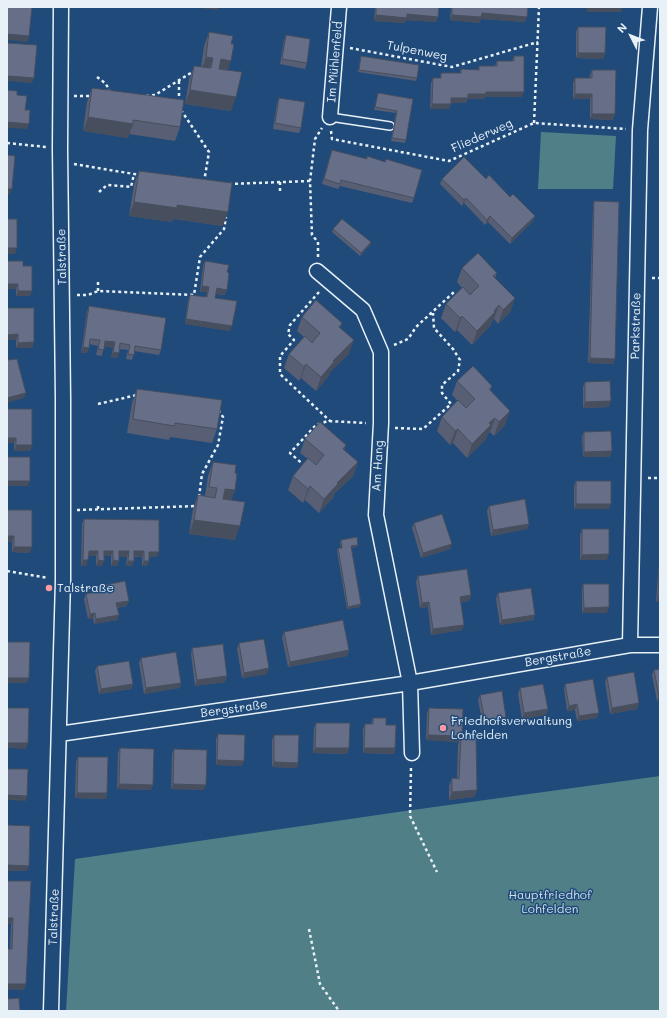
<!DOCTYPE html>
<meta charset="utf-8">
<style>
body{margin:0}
#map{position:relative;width:667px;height:1018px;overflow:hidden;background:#1f4a7a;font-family:Mali,sans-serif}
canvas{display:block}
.frame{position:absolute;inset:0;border:8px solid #e8f1f8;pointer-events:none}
.north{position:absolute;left:611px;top:16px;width:40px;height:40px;-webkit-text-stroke:3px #1f4a7a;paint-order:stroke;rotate:312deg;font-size:11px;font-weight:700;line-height:16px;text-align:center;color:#e8f1f8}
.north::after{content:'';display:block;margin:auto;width:14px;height:18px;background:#e8f1f8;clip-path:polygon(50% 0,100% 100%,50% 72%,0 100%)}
</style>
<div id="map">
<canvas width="667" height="1018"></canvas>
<div class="frame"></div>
<div class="north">N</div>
</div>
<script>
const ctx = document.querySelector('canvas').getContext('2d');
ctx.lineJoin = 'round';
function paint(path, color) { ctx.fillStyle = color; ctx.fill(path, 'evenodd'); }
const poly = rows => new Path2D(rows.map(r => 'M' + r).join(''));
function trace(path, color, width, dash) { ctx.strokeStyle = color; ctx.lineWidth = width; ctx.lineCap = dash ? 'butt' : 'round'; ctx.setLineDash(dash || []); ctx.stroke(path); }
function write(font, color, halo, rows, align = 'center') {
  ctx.font = font + ' Mali,sans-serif'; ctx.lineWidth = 3; ctx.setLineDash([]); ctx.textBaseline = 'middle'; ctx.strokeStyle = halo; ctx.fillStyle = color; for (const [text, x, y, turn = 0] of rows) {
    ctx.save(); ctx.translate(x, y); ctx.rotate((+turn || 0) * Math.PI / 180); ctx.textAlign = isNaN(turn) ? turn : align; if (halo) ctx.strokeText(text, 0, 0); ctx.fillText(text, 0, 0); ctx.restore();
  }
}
paint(poly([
 [541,132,616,136,613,189,538,189],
 [660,776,660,1011,66,1011,75,859,398,812]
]), '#517f88');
const service = poly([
 [330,117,390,126]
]);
const minor = poly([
 [330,117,339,7],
 [317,271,363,310,381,352,381,423,376,515,410,683,412,753],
 [630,645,640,130,650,7],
 [59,734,410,683,630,645,660,645],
 [51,1011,63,580,63,399,60,149,61,7]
]);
trace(service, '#e8f1f8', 10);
trace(minor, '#e8f1f8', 17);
trace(poly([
 [350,48,452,67,538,42],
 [97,77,105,83,109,89,109,93],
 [74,96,91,96],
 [146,96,155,95,194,71],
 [179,102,179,81],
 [181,110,209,152,204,182],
 [534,123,539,7],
 [331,131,332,139,449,161,534,123,626,129],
 [7,143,46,147],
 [74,164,140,175],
 [280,182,280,194],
 [229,184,310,181],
 [99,192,107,185,131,187,134,174],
 [318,257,318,242,312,235,310,181,315,139,322,128],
 [652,278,660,278],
 [98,291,98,282],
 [319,292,290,325,288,334,294,340,280,356,280,374,330,421],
 [77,295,88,295,98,291,194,295,200,257,224,229,226,217],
 [394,345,408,339,416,327,454,292,459,296],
 [98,404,137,395],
 [395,428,423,429,451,404,442,393,442,385,458,371,460,360,453,349,434,328,433,313],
 [305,466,290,453,316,425,328,421,366,423],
 [648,478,660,478],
 [199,497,202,474,218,445,223,417,219,411],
 [98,509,98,503],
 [77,510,197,506],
 [7,571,48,578],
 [411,768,410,816,437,872],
 [309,929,320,984,339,1011]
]), '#e8f1f8', 2.5, [3, 3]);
trace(service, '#1f4a7a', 7);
trace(minor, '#1f4a7a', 14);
paint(poly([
 [375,7,439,7,436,22,406,20,405,23,374,21],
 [451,7,528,7,525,22,481,19,479,23,450,20],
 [578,27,605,53,603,59,576,58,576,32],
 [209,32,228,70,231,111,185,104,189,80,194,66,201,67,204,46],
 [286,35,307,63,305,69,280,64,284,40],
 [361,56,417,78,416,81,358,72],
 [514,56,522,97,485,97,484,99,468,99,466,103,451,103,449,109,430,109,431,83,433,78,440,78,441,73,460,73,461,69,478,70,479,66,495,66,497,61,512,61],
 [592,70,613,120,590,119,590,99,573,99,573,83,575,78,590,78,590,75],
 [92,88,180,127,175,141,129,134,128,138,83,131,87,102],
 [378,93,413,99,405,143,391,141,396,113,374,110],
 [279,98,301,128,299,133,273,129,277,103],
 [332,150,414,198,412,203,340,186,338,189,322,184],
 [139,171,223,226,173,219,172,222,129,216,134,185],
 [442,179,486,179,535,216,533,221,510,244,488,222,485,225,464,203,462,206,440,184],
 [594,201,615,359,613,364,588,363,593,206],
 [333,229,371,242,370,245,360,256,332,232],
 [660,229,660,273,659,273],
 [7,261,23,266,30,296,16,296,16,289,7,289],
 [205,261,227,272,225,295,216,294,215,298,230,331,185,324,188,300,190,295,206,297,207,292,200,292,203,266],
 [462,268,497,273,495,278,515,298,510,312,498,324,494,319,492,321,490,326,472,345,457,330,455,332,441,318,446,304,462,288,457,282],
 [89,306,161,350,159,355,134,351,132,360,126,359,128,350,119,349,117,358,111,357,113,348,104,346,102,356,96,355,98,346,89,344,87,353,81,353,87,312],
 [7,308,34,342,32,348,16,348,16,340,7,340],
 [302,317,342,323,340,328,349,354,330,372,329,376,316,391,301,378,299,381,284,368,289,354,304,337,297,331],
 [457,381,492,386,490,391,505,425,494,436,490,432,488,434,486,439,467,458,453,443,450,445,437,431,442,417,458,401,452,395],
 [585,382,609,407,583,408,583,387],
 [137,389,217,429,212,443,170,437,169,440,127,433,132,403],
 [7,409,32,445,30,451,14,451,14,443],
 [584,432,610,457,583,457,582,437],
 [305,439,346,445,344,450,358,462,353,476,334,494,333,498,319,513,305,500,303,503,288,490,293,476,308,459,300,453],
 [213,462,235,473,235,490,231,500,235,540,189,534,193,509,198,495,205,496,208,476],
 [576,481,609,509,574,509,574,486],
 [660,490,660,546,659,493],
 [489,506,529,524,527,529,491,536,487,511],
 [7,510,30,553,12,552,12,542],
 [84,519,157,557,149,557,149,561,147,566,142,566,142,557,134,557,132,566,126,566,127,557,119,556,119,561,117,566,111,566,111,556,104,556,102,566,96,566,96,556,88,556,86,566,81,566,82,524],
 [414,523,452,544,450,549,421,558,412,528],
 [582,529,607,560,580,560,580,535],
 [341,540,357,547,351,548,360,607,347,609,337,551,338,548,341,548,340,542],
 [659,567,660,567,660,602,656,602,658,573],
 [418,576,471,595,469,601,461,602,464,625,462,630,431,635,428,607,420,608,416,582],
 [583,584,607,613,582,613,582,590],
 [100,586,127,606,117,608,119,615,117,620,94,624,93,618,88,619,84,599,86,594,98,592],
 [498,593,535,615,533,620,500,625,496,599],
 [284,632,349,650,347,656,288,667,282,637],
 [239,643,267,674,242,678,237,649],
 [192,648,225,682,195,686,191,654],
 [141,658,181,683,179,688,144,694,139,663],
 [97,666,133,684,131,689,99,694,95,671],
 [654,670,660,700,657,701,652,675],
 [607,677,639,703,637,709,610,714,605,682],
 [565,684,597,718,577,721,575,710,567,711,564,689],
 [520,688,548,709,546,715,522,719,518,694],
 [480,695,504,722,483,726,478,700],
 [429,708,462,736,477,790,474,797,449,800,449,786,452,778,457,778,458,744,459,742,426,740,427,713],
 [373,718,386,725,395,748,394,754,363,753,363,729,365,724,371,724],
 [316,723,349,748,347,754,313,753,314,728],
 [218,734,242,766,216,765,216,739],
 [274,735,298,763,297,768,272,767,272,740],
 [120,748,151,790,117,789,118,753],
 [174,749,204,790,171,789,172,754],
 [78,757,107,793,106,799,75,798,76,762],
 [7,881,26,984,24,990,7,989,7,949,10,949,11,924,7,924]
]), '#585f74');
paint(poly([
 [191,7,219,7,218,10],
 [588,7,623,7,621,12,586,12],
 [482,13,527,17,525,22,481,19,479,23,450,20,452,15],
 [407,14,438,17,436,22,406,20,405,23,374,21,376,15],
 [7,34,29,36,28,42,7,40],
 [578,53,605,53,603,59,576,58],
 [206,57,213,58,208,72,201,71],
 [221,59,231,61,226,75,216,73],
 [7,76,34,78,32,83,7,81],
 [190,90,236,97,231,111,185,104],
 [486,92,524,92,522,97,485,97,484,99,468,99,466,103,449,103,451,98,468,94],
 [575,94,592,94,590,99,573,99],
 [432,104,451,104,449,109,430,109],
 [592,114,615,114,613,120,590,119],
 [88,117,133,124,128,138,83,131],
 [7,122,29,124,27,129,7,128],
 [7,189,12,189,10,194,7,194],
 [466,198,464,203,462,206,464,200],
 [134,202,177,205,228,212,223,226,173,219,172,222,129,216],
 [490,216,488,222,485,225,487,220],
 [535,216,533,221,510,244,512,238],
 [371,242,370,245,360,256,361,253],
 [7,248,17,248,15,254,7,254],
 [7,284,18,284,16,289,7,289],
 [202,286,209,287,207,292,200,292],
 [217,288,227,290,225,295,215,294],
 [18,291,32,291,30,296,16,296],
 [515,298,510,312,498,324,503,310],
 [499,305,494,319,492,321,490,326,472,345,477,331,494,311],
 [462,316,457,330,455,332,460,318],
 [186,319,232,326,230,331,185,324],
 [18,334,16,340,7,340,7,335],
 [354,340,349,354,330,372,329,376,316,391,321,377,333,361],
 [105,341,115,342,113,348,103,346],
 [34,342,32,348,16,348,18,343],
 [83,347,89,348,87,353,81,353],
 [113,352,119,353,117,358,111,357],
 [590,358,615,359,613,364,588,363],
 [306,364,301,378,299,381,304,367],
 [26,393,24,398,7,403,7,398],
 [611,401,609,407,583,408,585,402],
 [510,411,505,425,494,436,499,422],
 [495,418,490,432,488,434,486,439,467,458,472,444,489,423],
 [458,429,453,443,450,445,455,431],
 [7,438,16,438,14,443,7,443],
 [16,445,32,445,30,451,14,451],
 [612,451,610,457,583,457,584,452],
 [358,462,353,476,334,494,333,498,319,513,324,499,337,483],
 [7,481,30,481,28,486,7,486],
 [310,486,305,500,303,503,308,489],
 [225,489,235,490,230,504,220,503],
 [576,504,611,504,609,509,574,509],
 [194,520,240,526,235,540,189,534],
 [529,524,527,529,491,536,493,530],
 [7,536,14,536,12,542,7,542],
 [452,544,450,549,421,558,423,553],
 [358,545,357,547,350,548,351,546],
 [14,547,32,547,30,553,12,552],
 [89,551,98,551,96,556,87,556],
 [104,551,113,551,111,556,102,556],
 [119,551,129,551,127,557,117,556],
 [134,551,144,551,142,557,132,556],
 [149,552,159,552,157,557,147,557],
 [609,554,607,560,580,560,582,555],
 [83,560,88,560,86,566,81,566],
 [98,560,104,561,102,566,96,566],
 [113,560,119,561,117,566,111,566],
 [128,561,134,561,132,566,126,566],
 [144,561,149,561,147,566,142,566],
 [471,595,469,601,458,602,460,597],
 [658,597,660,597,660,602,656,602],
 [129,601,127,606,114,608,116,603],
 [429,602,428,607,420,608,422,603],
 [361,604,360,607,347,609,348,607],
 [609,607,607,613,582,613,584,608],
 [95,613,93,618,88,619,90,614],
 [119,615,117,620,94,624,96,619],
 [535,615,533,620,500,625,502,620],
 [464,625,462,630,431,635,433,629],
 [349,650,347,656,288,667,290,662],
 [269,668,267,674,242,678,244,673],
 [227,676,225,682,195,686,197,680],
 [7,678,29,678,27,683,7,683],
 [181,683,179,688,144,694,146,688],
 [133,684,131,689,99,694,101,689],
 [660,695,660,700,657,701,659,696],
 [639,703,637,709,610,714,612,708],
 [577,704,575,710,567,711,569,706],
 [548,709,546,715,522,719,524,713],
 [599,713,597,718,577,721,579,716],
 [506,717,504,722,483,726,485,721],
 [428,735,461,736,459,742,426,740],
 [7,743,28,743,26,749,7,748],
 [315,748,349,748,347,754,313,753],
 [364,748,395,748,394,754,363,753],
 [217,760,244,761,242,766,216,765],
 [274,762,298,763,297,768,272,767],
 [119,784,153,785,151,790,117,789],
 [173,784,206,785,204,790,171,789],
 [477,790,474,797,449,800,452,792],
 [77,793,107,793,106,799,75,798],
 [7,795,27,796,26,801,7,800],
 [7,865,29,866,27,871,7,871],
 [7,918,13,918,11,924,7,924],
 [7,984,26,984,24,990,7,989]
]), '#474e5e');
const building = poly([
 [7,7,32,7,29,36,7,34,7,7],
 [376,7,439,7,438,17,407,14,407,18,376,15,376,7],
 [452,7,528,7,527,17,482,13,481,17,452,15,452,7],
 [578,27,606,27,605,53,578,53,578,27],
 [209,32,233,36,231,44,234,44,231,61,221,59,219,69,242,72,236,97,190,90,194,66,211,68,213,58,206,57,209,32],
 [286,35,310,39,307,63,282,59,286,35],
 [7,43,37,45,34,78,7,76,7,43],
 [361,56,419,65,417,78,359,70,361,56],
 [514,56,524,56,524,92,486,92,486,94,468,94,468,98,451,98,451,104,432,104,433,78,441,78,441,73,461,73,461,69,479,70,479,66,497,66,497,61,514,61,514,56],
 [592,70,616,70,615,114,592,114,592,94,575,94,575,78,592,78,592,70],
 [92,88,184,100,180,127,133,120,133,124,88,117,92,88],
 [7,90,17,91,17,95,27,96,25,110,30,110,29,124,7,122,7,90],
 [378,93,413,99,406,140,392,138,397,111,375,107,378,93],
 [279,98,305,102,301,128,275,123,279,98],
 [332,150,367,159,367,156,385,162,386,159,422,170,414,198,341,180,340,184,324,179,332,150],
 [7,155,15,156,12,189,7,189,7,155],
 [464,157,486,179,489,175,510,197,513,194,535,216,512,238,490,216,487,220,466,198,464,200,442,179,464,157],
 [139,171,232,183,228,212,177,205,177,208,134,202,139,171],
 [594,201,619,202,615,359,590,358,594,201],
 [7,219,17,219,17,248,7,248,7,219],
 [342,219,371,242,361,253,333,229,342,219],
 [478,253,497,273,493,276,515,298,503,310,499,305,494,311,495,312,477,331,462,316,460,318,446,304,463,287,470,295,479,286,462,268,478,253],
 [7,261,23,261,23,266,32,266,32,291,18,291,18,284,7,284,7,261],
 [205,261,229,265,227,272,229,273,227,290,217,288,215,298,237,301,232,326,186,319,190,295,207,297,209,287,202,286,205,261],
 [316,300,342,323,339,327,354,340,333,361,334,362,321,377,306,364,304,367,289,354,305,336,312,343,320,333,302,317,316,300],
 [89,306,166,318,161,350,135,346,134,355,128,354,130,345,120,343,119,353,113,352,115,342,105,341,104,350,98,349,100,340,90,339,89,348,83,347,89,306],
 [7,308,34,308,34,342,18,343,18,334,7,335,7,308],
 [17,359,26,393,7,398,7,360,17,359],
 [473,366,492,386,489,389,510,411,499,422,495,418,489,423,491,425,472,444,458,429,455,431,442,417,458,400,466,408,475,399,457,381,473,366],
 [610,381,611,401,585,402,585,382,610,381],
 [137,389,222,400,217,429,175,423,174,426,133,419,137,389],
 [7,409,32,409,32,445,16,445,16,438,7,438,7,409],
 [320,422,346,445,343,449,358,462,337,483,338,484,324,499,310,486,308,489,293,476,308,458,316,465,324,455,305,439,320,422],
 [611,431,612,451,584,452,584,432,611,431],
 [7,457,30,457,30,481,7,481,7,457],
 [213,462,236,465,235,473,237,474,235,490,225,489,223,499,245,502,240,526,194,520,198,495,215,498,217,488,209,487,213,462],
 [576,481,611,481,611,504,576,504,576,481],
 [525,499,529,524,493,530,489,506,525,499],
 [7,510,32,510,32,547,14,547,14,536,7,536,7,510],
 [442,514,452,544,423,553,414,523,442,514],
 [84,519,159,520,159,552,149,552,149,561,144,561,144,551,134,551,134,561,128,561,129,551,119,551,119,561,113,560,113,551,104,551,104,561,98,560,98,551,89,551,88,560,83,560,84,519],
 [582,529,609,529,609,554,582,555,582,529],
 [357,537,358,545,351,546,361,604,348,607,338,548,342,548,341,540,357,537],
 [659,567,660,567,660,597,658,597,659,567],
 [467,569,471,595,460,597,464,625,433,629,429,602,422,603,418,576,467,569],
 [125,581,129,601,116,603,119,615,96,619,95,613,90,614,86,594,101,591,100,586,125,581],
 [583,584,609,584,609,607,584,608,583,584],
 [531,588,535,615,502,620,498,593,531,588],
 [343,620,349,650,290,662,284,632,343,620],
 [264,639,269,668,244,673,239,643,264,639],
 [7,642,30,642,29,678,7,678,7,642],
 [223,644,227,676,197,680,192,648,223,644],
 [176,652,181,683,146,688,141,658,176,652],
 [129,661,133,684,101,689,97,666,129,661],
 [660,669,660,695,659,696,654,670,660,669],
 [634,672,639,703,612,708,607,677,634,672],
 [593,679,599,713,579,716,577,704,569,706,565,684,593,679],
 [543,684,548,709,524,713,520,688,543,684],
 [502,691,506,717,485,721,480,695,502,691],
 [7,708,29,708,28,743,7,743,7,708],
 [429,708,463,709,462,736,428,735,429,708],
 [373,718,386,718,386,725,396,725,395,748,364,748,365,724,373,724,373,718],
 [316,723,350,723,349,748,315,748,316,723],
 [218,734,245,735,244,761,217,760,218,734],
 [274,735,299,735,298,763,274,762,274,735],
 [461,736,476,736,477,790,452,792,452,778,459,779,461,736],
 [120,748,154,749,153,785,119,784,120,748],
 [174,749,207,750,206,785,173,784,174,749],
 [78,757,108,757,107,793,77,793,78,757],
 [7,769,28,769,27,796,7,795,7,769],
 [7,825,30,826,29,866,7,865,7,825],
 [7,881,31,881,26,984,7,984,7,949,12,949,13,918,7,918,7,881],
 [19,998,20,1011,7,1011,7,999,19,998]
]);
paint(building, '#666f87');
trace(building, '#474e5e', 1);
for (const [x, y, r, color] of [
 [49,588,4,"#ff9aa2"],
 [443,728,4,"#ff9aa2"]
]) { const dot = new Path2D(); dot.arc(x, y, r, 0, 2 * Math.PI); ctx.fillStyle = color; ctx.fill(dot); trace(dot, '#1f4a7a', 1.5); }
write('12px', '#e8f1f8', '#1f4a7a', [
 ["Tulpenweg",417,51,11],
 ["Im Mühlenfeld",335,62,-85],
 ["Fliederweg",482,136,-24],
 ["Talstraße",62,257,-91],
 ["Parkstraße",636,326,-89],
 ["Am Hang",378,466,-87],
 ["Bergstraße",558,657,-10],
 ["Bergstraße",234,709,-8],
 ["Talstraße",54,917,-88]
]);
write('12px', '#e8f1f8', '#1f4a7a', [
 ["Talstraße",57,588],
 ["Friedhofsverwaltung",451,721],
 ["Lohfelden",451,735]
], 'left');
write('12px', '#d1e0e7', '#1f4a7a', [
 ["Hauptfriedhof",550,895],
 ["Lohfelden",550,909]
]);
</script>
